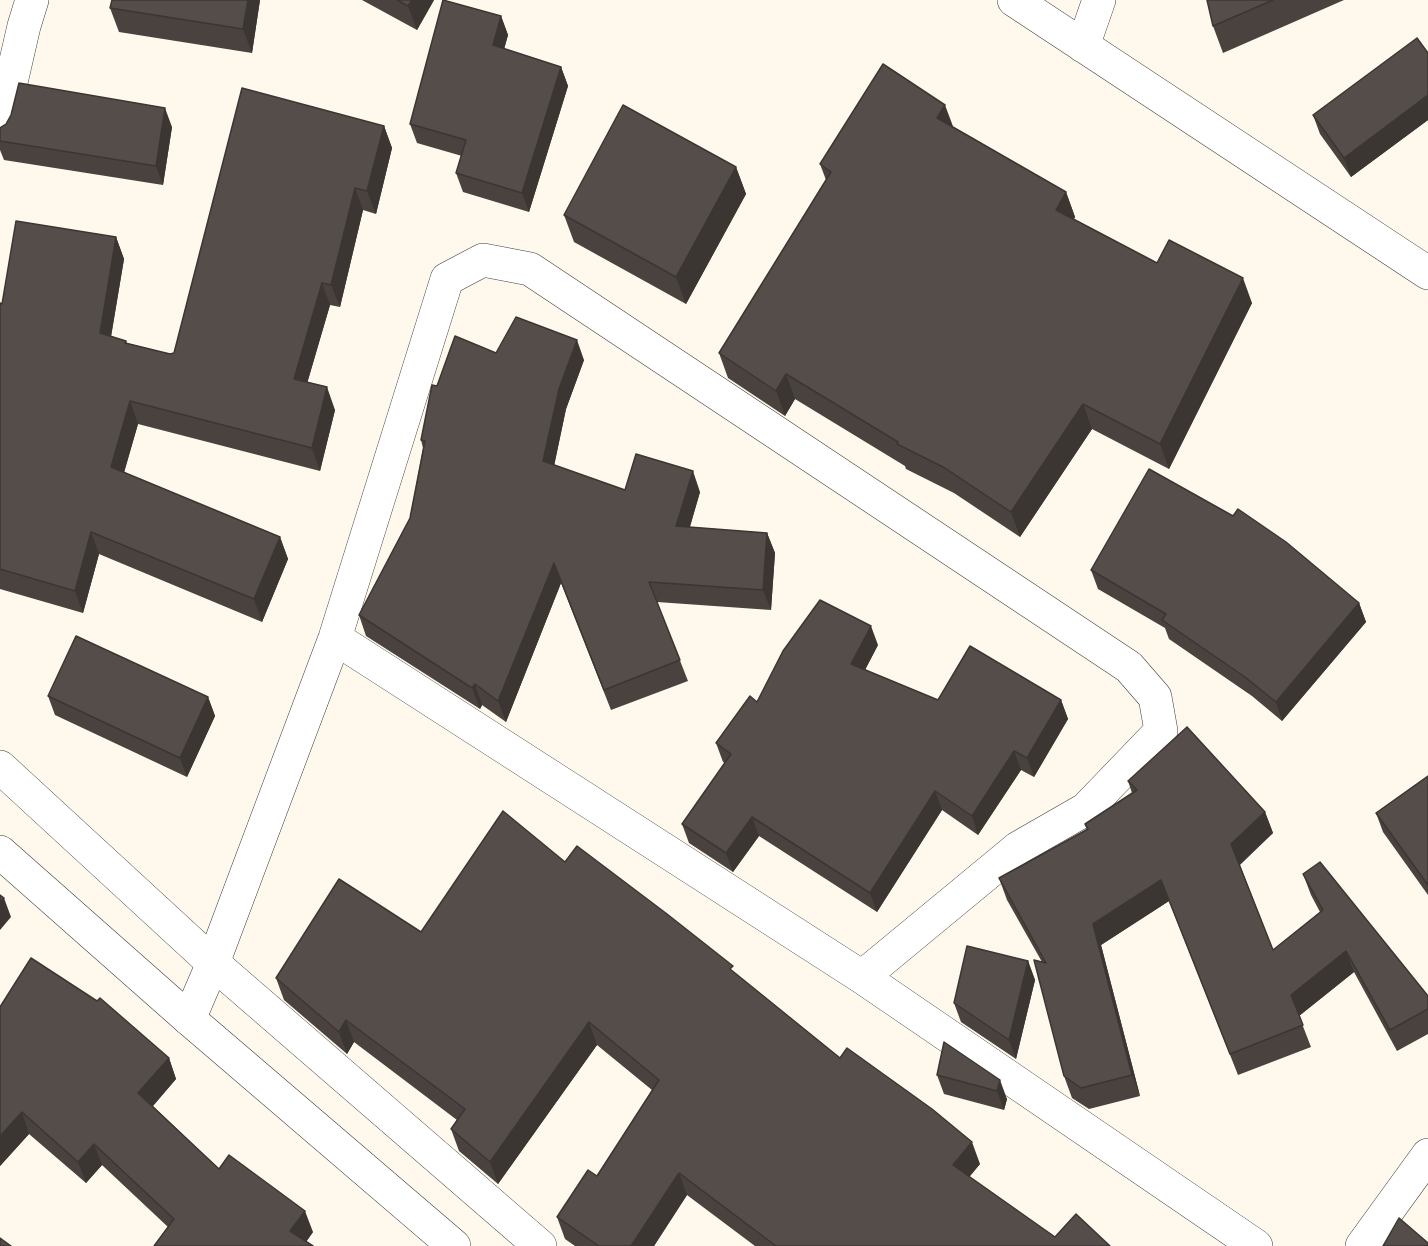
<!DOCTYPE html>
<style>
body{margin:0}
canvas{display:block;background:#fef9ec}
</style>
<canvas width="1428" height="1246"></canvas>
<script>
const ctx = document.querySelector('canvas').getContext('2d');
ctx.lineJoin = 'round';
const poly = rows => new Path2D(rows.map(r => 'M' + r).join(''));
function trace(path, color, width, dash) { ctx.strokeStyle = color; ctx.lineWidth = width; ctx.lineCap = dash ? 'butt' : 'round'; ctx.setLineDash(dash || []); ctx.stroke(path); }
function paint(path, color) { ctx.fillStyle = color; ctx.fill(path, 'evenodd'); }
const minor = poly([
 [1014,0,1428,273],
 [1083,46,1099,0],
 [0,130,24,26,32,0],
 [862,977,1256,1246],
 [189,1019,213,963,335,638,447,279,483,260,530,269,1129,667,1155,697,1161,731,1086,809,1018,848,862,977,335,638],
 [1362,1246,1428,1155]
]);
const tertiary = poly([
 [0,767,213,963,540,1246],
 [0,852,189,1019,454,1246]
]);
trace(minor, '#3f3f3f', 34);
trace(tertiary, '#3f3f3f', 34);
trace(minor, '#fff', 33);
trace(tertiary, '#fff', 33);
paint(poly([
 [112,0,260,0,252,53,119,32,110,8],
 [362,0,434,0,417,30],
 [1207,0,1344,0,1223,53,1213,26],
 [501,16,508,35,504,49,561,67,568,86,529,212,463,192,456,173,462,156,417,143,410,124],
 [1428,53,1428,120,1351,177,1320,134,1313,115],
 [384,126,392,148,376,214,363,210,340,307,330,305,307,383,335,410,320,471,138,424,124,473,280,537,288,559,262,622,99,554,83,613,0,589,0,303,2,304,116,237,124,259,111,336,126,341,127,343,170,354,174,353],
 [172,127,163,185,4,160,0,150,0,128],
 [954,127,1066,192,1075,217,1074,219,1157,263,1252,303,1169,469,1092,429,1020,537,954,493,906,469,905,466,795,399,785,416,728,378,719,353,826,180,820,164],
 [736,167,746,194,686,304,574,242,564,215],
 [496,353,584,360,566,409,554,465,625,490,700,492,690,527,767,533,775,553,771,610,657,602,688,681,611,710,561,583,506,722,482,705,480,709,366,636,359,615,410,518,423,448,421,440,437,386],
 [1091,570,1359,603,1366,622,1282,721,1252,696,1169,639,1165,628,1098,589],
 [878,645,865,670,938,700,1061,700,1068,719,1034,777,1021,770,978,835,942,810,877,912,759,836,733,872,689,843,682,824,725,763,723,762,716,743,757,702],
 [48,696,208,697,215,716,187,777,55,715],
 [1428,776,1428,895,1383,832,1376,813],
 [1128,781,1265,812,1273,833,1240,865,1273,950,1320,912,1311,895,1303,874,1428,996,1428,1034,1397,1051,1354,972,1299,1016,1311,1047,1238,1075,1169,901,1101,945,1140,1096,1089,1109,1072,1098,1064,1076,1042,962,1007,900,999,878,1087,830,1085,824,1132,793],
 [565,862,735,973,840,1058,980,1164,969,1177,1055,1237,1110,1246,755,1246,687,1195,654,1246,575,1246,565,1239,557,1217,597,1176,652,1090,597,1045,498,1184,459,1151,451,1129,457,1120,354,1042,347,1054,284,1000,276,978,421,932],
 [1028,961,1035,980,1016,1059,961,1022,954,1003],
 [0,1007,169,1058,176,1079,153,1106,219,1169,313,1232,306,1242,168,1227,102,1165,86,1183,29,1134,0,1166],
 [944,1042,1007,1099,1004,1110,944,1094,937,1075]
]), '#49423f');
paint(poly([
 [248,0,260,0,252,53,243,29],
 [412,0,434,0,417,30,408,6],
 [501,16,508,35,500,64,493,45],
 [561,67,568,86,529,212,522,193],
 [1428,95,1428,120,1351,177,1344,158],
 [945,105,954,129,937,118],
 [165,108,172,127,163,185,156,166],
 [384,126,392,148,376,214,367,191],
 [736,167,746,194,686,304,676,277],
 [355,188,363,210,340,307,331,285],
 [1066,192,1075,217,1065,235,1056,210],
 [116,237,124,259,108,355,100,333],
 [1243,278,1252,303,1169,469,1160,444],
 [322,283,330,305,302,401,294,379],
 [577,340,584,360,566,409,551,481,543,461,559,389],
 [786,374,795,399,785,416,776,391],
 [327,387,335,410,320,471,312,448],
 [130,401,138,424,119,489,111,467],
 [1083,404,1092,429,1020,537,1011,512],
 [693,471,700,492,684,546,676,526],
 [91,532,99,554,83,613,75,591],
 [767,533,775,553,771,610,763,590],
 [280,537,288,559,262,622,254,599],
 [554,563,561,583,506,722,498,701],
 [1359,603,1366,622,1282,721,1276,702],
 [871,626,878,645,858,683,851,664],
 [475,684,482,705,480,709,472,688],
 [208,697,215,716,187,777,180,758],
 [1061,700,1068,719,1034,777,1027,758],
 [1014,751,1021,770,978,835,972,816],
 [935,791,942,810,877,912,870,893],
 [1265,812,1273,833,1239,865,1231,844],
 [752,817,759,836,733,872,726,853],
 [1161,880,1169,901,1101,945,1140,1096,1132,1075,1093,924],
 [4,898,11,917,0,930,0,903],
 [1346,951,1354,972,1299,1016,1291,995],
 [1028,961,1035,980,1016,1059,1009,1040],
 [346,1020,354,1042,347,1054,339,1032],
 [589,1022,597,1045,498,1184,490,1162],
 [169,1058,176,1079,146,1114,138,1093],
 [1000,1080,1007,1099,1004,1110,997,1091],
 [22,1112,29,1134,0,1166,0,1136],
 [972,1142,980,1164,961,1187,953,1165],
 [94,1144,102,1165,86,1183,78,1162],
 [679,1173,687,1195,654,1246,631,1246],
 [305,1211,313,1232,303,1246,290,1231]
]), '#3c3633');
const building = poly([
 [112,0,248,0,243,29,110,8,112,0],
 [397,0,412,0,408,6,397,0],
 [443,0,501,16,493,45,561,67,522,193,456,173,466,140,410,124,443,0],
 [1207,0,1273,0,1213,26,1207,0],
 [1417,38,1428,53,1428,95,1344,158,1313,115,1417,38],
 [883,64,945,105,937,118,1066,192,1056,210,1157,263,1169,240,1243,278,1160,444,1083,404,1011,512,945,468,897,444,898,442,786,374,776,391,719,353,831,172,820,164,883,64],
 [19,83,165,108,156,166,0,141,0,128,6,124,11,115,19,83],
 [242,88,384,126,367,191,355,188,331,285,322,283,294,379,327,387,312,448,130,401,111,467,280,537,254,599,91,532,75,591,0,569,0,303,2,304,16,221,116,237,100,333,126,341,125,343,170,354,174,353,242,88],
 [623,105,736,167,676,277,564,215,623,105],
 [516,317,577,340,559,389,543,461,625,490,636,454,693,471,676,526,767,533,763,590,649,582,680,660,604,690,554,563,498,701,475,684,472,688,359,615,410,518,425,441,421,440,432,385,437,386,455,336,496,353,516,317],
 [1149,469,1233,516,1238,509,1286,542,1359,603,1276,702,1245,677,1162,620,1166,614,1091,570,1149,469],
 [820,600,871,626,851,664,938,700,970,646,1061,700,1027,758,1014,751,972,816,935,791,870,893,752,817,726,853,682,824,731,754,716,743,750,696,757,702,783,651,820,600],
 [76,636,208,697,180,758,48,696,76,636],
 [1187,727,1265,812,1231,844,1273,950,1323,910,1303,874,1320,862,1428,996,1428,1009,1390,1030,1346,951,1291,995,1303,1025,1230,1054,1161,880,1093,924,1132,1075,1081,1088,1064,1076,1034,960,1046,963,999,878,1088,829,1085,824,1137,790,1128,781,1187,727],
 [1428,776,1428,885,1376,813,1428,776],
 [503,811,565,862,577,846,667,914,733,966,730,969,840,1058,847,1048,932,1109,972,1142,953,1165,1055,1237,1076,1214,1110,1246,776,1246,679,1173,631,1246,599,1246,557,1217,588,1170,597,1176,659,1080,589,1022,490,1162,451,1129,465,1109,346,1020,339,1032,276,978,339,879,421,932,503,811],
 [0,895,4,898,0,903,0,895],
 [967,946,1028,961,1009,1040,954,1003,967,946],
 [31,958,97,1001,100,998,169,1058,138,1093,219,1169,229,1155,305,1211,290,1231,313,1246,154,1246,174,1219,94,1144,78,1162,22,1112,0,1136,0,1007,31,958],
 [944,1042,1000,1080,997,1091,937,1075,944,1042],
 [1399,1218,1428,1243,1428,1246,1383,1246,1399,1218],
 [0,1238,11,1246,0,1246,0,1238]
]);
paint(building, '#554d49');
trace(building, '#3c3633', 1.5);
</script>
